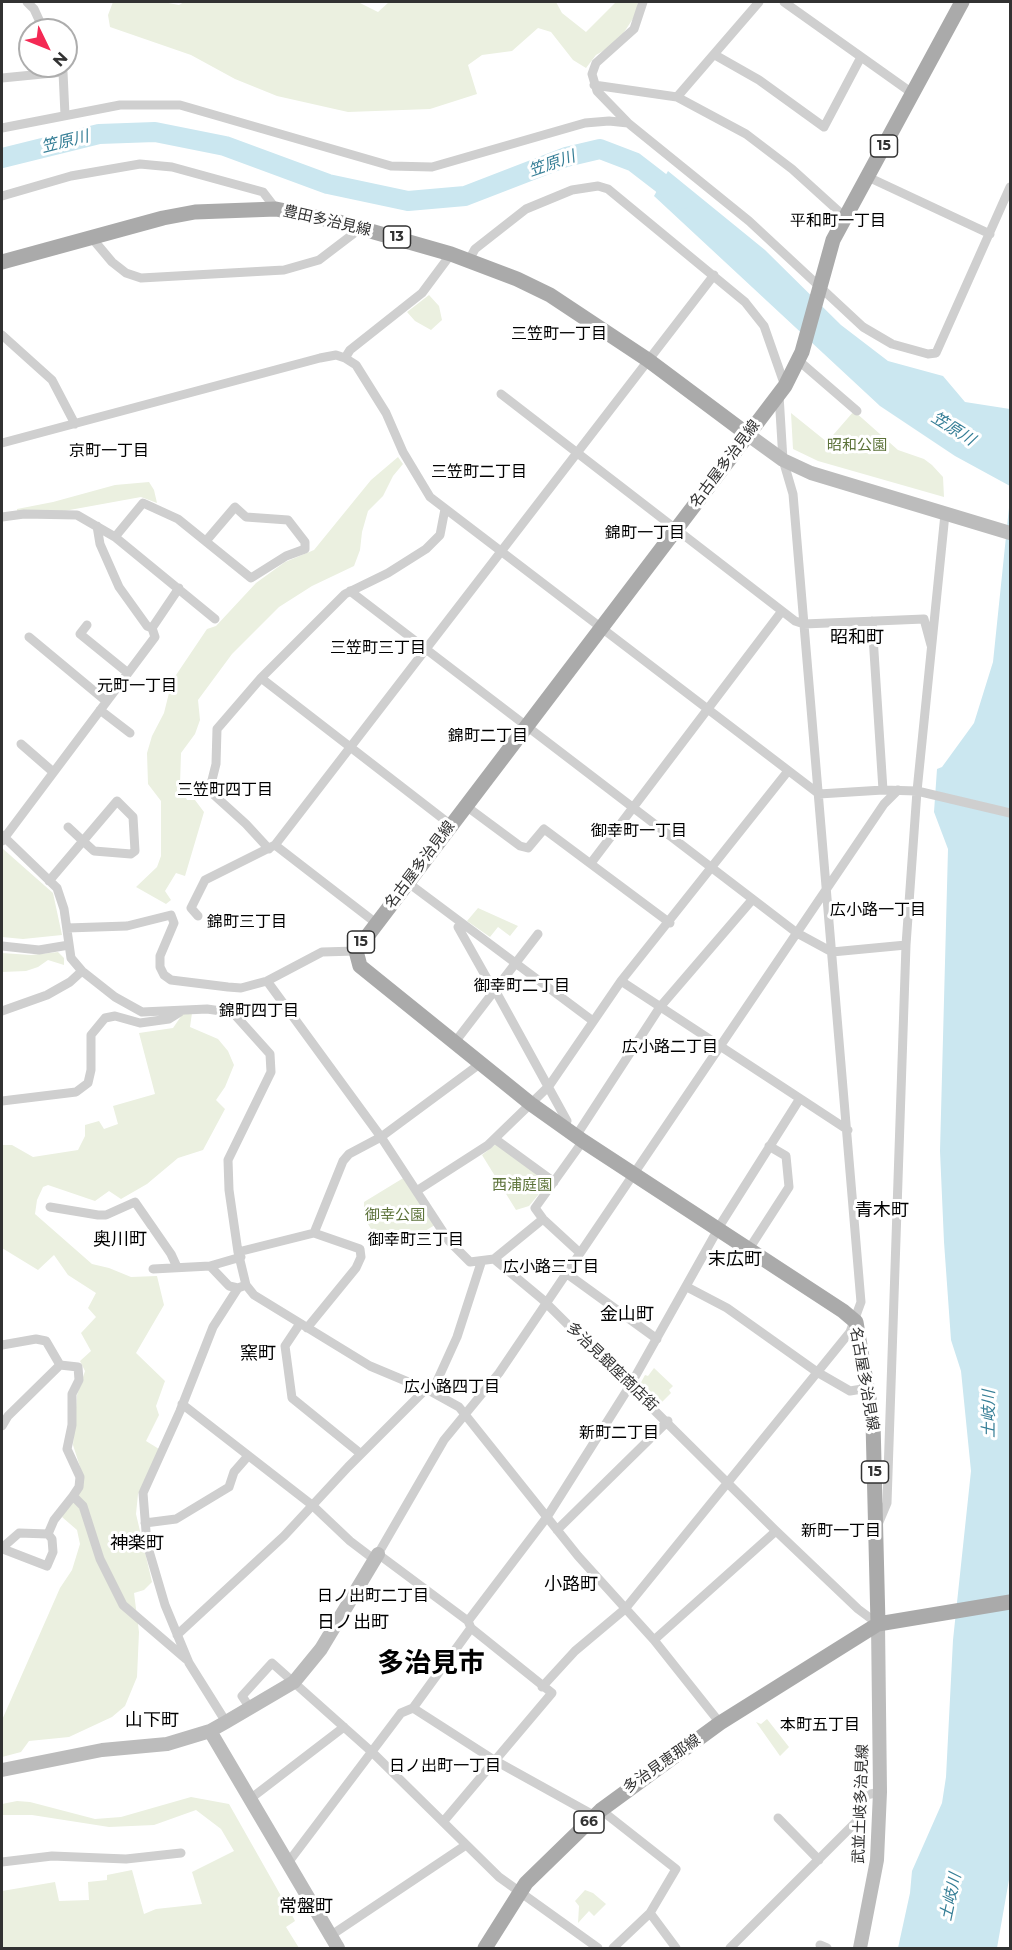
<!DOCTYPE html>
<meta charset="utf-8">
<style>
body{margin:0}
#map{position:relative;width:1012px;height:1950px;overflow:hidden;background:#fff;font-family:Montserrat,sans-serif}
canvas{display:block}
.frame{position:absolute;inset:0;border:3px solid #323232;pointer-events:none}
.north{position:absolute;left:18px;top:18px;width:60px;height:60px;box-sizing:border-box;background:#fff;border:2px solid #adadad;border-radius:50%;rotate:133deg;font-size:16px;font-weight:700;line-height:24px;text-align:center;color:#323232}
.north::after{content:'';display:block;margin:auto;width:21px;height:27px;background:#f42954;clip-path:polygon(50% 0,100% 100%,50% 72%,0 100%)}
</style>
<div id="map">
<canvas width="1012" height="1950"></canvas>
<div class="frame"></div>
<div class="north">N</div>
</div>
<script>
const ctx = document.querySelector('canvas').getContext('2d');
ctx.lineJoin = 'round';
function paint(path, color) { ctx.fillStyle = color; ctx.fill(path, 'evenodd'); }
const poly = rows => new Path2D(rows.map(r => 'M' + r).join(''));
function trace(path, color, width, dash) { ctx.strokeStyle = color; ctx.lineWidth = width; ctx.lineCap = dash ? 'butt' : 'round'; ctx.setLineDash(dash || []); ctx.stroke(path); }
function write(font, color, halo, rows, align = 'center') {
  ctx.font = font + ' Montserrat,"Noto Sans JP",sans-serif'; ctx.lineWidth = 6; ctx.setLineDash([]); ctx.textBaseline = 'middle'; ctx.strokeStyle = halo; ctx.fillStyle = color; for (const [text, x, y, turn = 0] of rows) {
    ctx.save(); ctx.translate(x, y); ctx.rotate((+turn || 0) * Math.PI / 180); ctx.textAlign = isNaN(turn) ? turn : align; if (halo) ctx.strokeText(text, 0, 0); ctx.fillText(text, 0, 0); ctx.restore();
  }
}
paint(poly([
 [113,2,163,2,179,5,184,2,358,2,378,12,389,2,556,2,562,13,586,32,616,2,638,2,636,14,617,43,596,55,586,68,573,60,551,32,538,28,512,51,482,55,468,65,477,94,430,109,348,112,277,96,235,79,191,55,110,27,108,15],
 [429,295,439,306,442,320,431,330,415,321,407,312],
 [854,411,898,450,924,459,932,465,943,477,944,497,818,461,793,449,791,413,827,442],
 [398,457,403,464,393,476,383,496,368,511,362,532,360,550,354,566,312,586,279,607,232,654,198,700,200,720,195,734,181,753,180,785,187,800,195,800,204,812,185,876,176,873,165,891,171,900,166,904,136,887,157,867,161,856,161,801,148,784,147,753,152,736,164,713,172,681,207,629,216,626,256,583,285,562,314,550,371,480],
 [149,482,154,490,157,503,141,497,64,511,17,511,17,509,53,502,115,485],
 [2,848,53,893,62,935,23,939,2,937],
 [478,908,518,926,510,936,498,927,490,937,467,921],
 [58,952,64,958,64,965,48,960,38,967,26,971,2,972,2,953,31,955],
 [184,1012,192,1013,190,1027,218,1039,228,1051,234,1065,225,1087,216,1100,225,1109,203,1150,178,1158,147,1184,121,1199,109,1191,95,1201,48,1185,43,1187,37,1200,35,1214,92,1264,109,1268,131,1277,157,1276,164,1305,136,1353,165,1381,156,1406,159,1415,146,1441,159,1449,138,1494,136,1514,152,1582,144,1590,134,1593,139,1632,137,1677,125,1706,112,1717,69,1737,29,1741,21,1752,2,1757,2,1720,60,1588,72,1570,80,1544,77,1530,62,1517,82,1473,73,1445,77,1395,85,1371,80,1361,91,1351,81,1333,96,1317,88,1308,96,1293,68,1275,54,1255,38,1270,2,1248,2,1145,12,1145,33,1157,78,1150,85,1136,85,1125,99,1121,104,1129,118,1124,113,1106,155,1094,139,1033,173,1028],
 [496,1144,548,1183,529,1206,516,1210,482,1155],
 [405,1177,435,1225,403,1244,386,1245,379,1243,364,1217,364,1202],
 [654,1368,673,1386,669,1390,671,1393,658,1406,639,1386,645,1375,648,1376],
 [767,1719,789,1747,780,1756,756,1722,761,1724],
 [191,1797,229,1804,293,1917,295,1921,286,1927,299,1948,2,1948,2,1891,55,1882,59,1901,89,1900,88,1882,107,1880,107,1875,132,1870,144,1914,156,1909,202,1904,192,1872,234,1851,221,1829,196,1810,154,1825,109,1827,32,1815,2,1815,2,1804,17,1801,30,1802,95,1819,121,1817],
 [585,1890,593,1893,606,1904,594,1916,589,1911,578,1923,579,1906,575,1901]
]), '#ebf0e0');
paint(poly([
 [668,171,765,250,841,325,888,361,943,376,965,402,1010,409,1010,486,955,456,880,406,654,196],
 [1010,498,1010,1874,997,1948,898,1948,910,1893,912,1871,942,1803,946,1777,953,1640,971,1471,961,1371,951,1340,944,1242,940,1151,948,849,934,812,937,769,942,767,974,723,993,662]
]), '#cbe7f0');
trace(poly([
 [2,158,99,134,155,132,225,146,328,184,408,201,465,196,566,157,600,149,634,162,682,199]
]), '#cbe7f0', 20);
trace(poly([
 [27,2,34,9,40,22],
 [784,2,912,93],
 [715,55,759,80,824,127,861,57],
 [2,78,63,72,65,115],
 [594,85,677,97,746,134,792,169,845,217],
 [677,97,759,2],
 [628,123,597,91,592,74,596,63,634,29,643,2],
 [2,128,120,105,180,105,391,166,432,167,585,123,609,121,628,123,749,221,863,327,892,344,928,354,936,353,1010,187],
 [868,177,990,234],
 [2,196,71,176,140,164,172,167,263,192,276,209],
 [91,237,112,262,126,273,141,278,284,270,319,260,361,228],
 [469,260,475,249,526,209,572,190,598,186,608,189,745,302,764,326,785,386],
 [2,335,52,380,75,424],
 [345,358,350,350,422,293,451,254],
 [799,361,857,411],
 [501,394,795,621,804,624,924,619,931,645],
 [2,443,320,358,336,355,345,358,356,365,386,413,403,452,430,497,819,794,883,790,917,791,1010,813],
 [2,517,24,514,77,515,115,537,215,619],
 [97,526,100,544,119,587,147,626,152,628],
 [115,537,143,503,178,519,251,578,286,556,305,549,305,542,288,520,246,517,235,507,206,541],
 [350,591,797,933,832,952,906,945],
 [872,621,883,790],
 [87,625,80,634,128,673],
 [29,637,106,701],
 [261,678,451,825],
 [100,710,130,733],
 [21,744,52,771],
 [466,806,520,846,528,848,544,829,670,923],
 [2,835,57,888,64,909,71,958,82,971,115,997,142,1012,207,1009,228,1012,235,1015,270,1054,271,1072,228,1160,229,1190,238,1252,246,1285,254,1295,370,1366,432,1392,459,1407,578,1556,654,1640,720,1723],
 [2,841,155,637,152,628,179,588],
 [275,845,376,923],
 [269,849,246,824,214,795,211,784,216,764,217,729,261,678,345,594,388,573,426,549,440,535,445,509],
 [591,863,782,611],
 [49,881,117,801,133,817,135,851,131,854,94,851,83,841,68,827],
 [407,882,593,1021],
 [198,916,191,908,205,880,275,845,714,275],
 [458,927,494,991],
 [67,928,127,926,171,915,174,923,160,956,160,967,164,975,171,980,228,987,241,988,267,981,322,952,356,951],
 [2,946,39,950,69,945],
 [267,981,381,1137,449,1241,470,1262,494,1259,542,1299,775,1530,858,1609,878,1624],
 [621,981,848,1130],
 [495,990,567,1121],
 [2,1011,47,995,70,982,82,971],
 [455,1042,538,934],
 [2,1101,76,1092,88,1083,91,1070,91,1035,105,1018,115,1016,140,1023,169,1019,180,1012],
 [576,1136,660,1007,752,900],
 [495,1139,554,1182],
 [418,1190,488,1145,549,1086,621,981,788,771],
 [50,1207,98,1215,106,1215,135,1202,171,1254,177,1267],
 [749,1249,789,1187,786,1156,769,1146],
 [238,1252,314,1233,343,1161,349,1154,381,1137,481,1063],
 [580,1253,543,1219,535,1208,583,1141],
 [494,1259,543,1219],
 [210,1266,229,1286,238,1288],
 [153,1269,210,1266,241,1257],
 [566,1273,657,1339],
 [687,1287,727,1308,817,1372,850,1391,868,1388],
 [299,1325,285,1346,292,1398,361,1454],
 [307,1328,356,1268,361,1257,360,1249,314,1233],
 [2,1345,36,1339,46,1341,60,1365],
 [60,1365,78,1367,79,1380,72,1394,72,1425,67,1449,80,1477,79,1487,73,1496],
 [432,1392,457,1337,481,1263],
 [182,1404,312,1505,350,1541,375,1560],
 [2,1426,8,1416,60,1365],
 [879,1522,887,1503,906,945,917,791,945,514],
 [145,1523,176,1519,229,1487,234,1472,248,1456],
 [557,1530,668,1421],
 [2,1548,19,1533,48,1534,54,1520,73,1496,83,1506,100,1559,123,1605,186,1659],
 [3,1549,47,1566,53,1552,52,1539,48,1534],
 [468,1621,547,1517,631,1384,722,1222,799,1100],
 [177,1635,284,1536,348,1467,425,1390],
 [654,1640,776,1531],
 [542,1687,575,1651,625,1609,850,1332,861,1302,793,494,783,460,779,395],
 [250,1708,242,1696,272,1663,373,1753,499,1877,598,1948],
 [413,1708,494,1760,595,1816],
 [226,1722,189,1663,165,1605,147,1544,143,1493,180,1411,213,1327,238,1288,246,1285],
 [250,1799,344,1727],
 [601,1810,676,1869,650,1913,613,1948],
 [778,1818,819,1860],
 [443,1822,552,1693,471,1628,468,1621,378,1554,444,1440,499,1373,884,804,898,790],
 [2,1862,52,1856,126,1859,181,1853],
 [287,1864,401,1713,413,1708,471,1628],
 [650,1913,676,1948],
 [330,1936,466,1845],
 [820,1945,827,1948],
 [730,1948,860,1818,866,1795,880,1792]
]), '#cfcfcf', 9);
trace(poly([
 [747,434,783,460,811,473,1010,533],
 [210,1731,338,1948],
 [2,1770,102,1750,167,1744,210,1731,226,1722,294,1682,321,1649,378,1554],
 [860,1948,877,1860,880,1792,878,1624]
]), '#bcbcbc', 14);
trace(poly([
 [2,262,163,218,195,212,276,209,339,222,451,254,517,279,550,295,648,360,747,434],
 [878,1624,873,1422,856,1322,843,1311,583,1141,531,1104,360,966,356,951,785,386,802,352,833,240,962,2],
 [485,1948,526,1883,601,1810,720,1723,878,1624,1010,1602]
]), '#aaa', 15);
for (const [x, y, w] of [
 [884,146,27],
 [397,237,27],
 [361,942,27],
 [875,1472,27],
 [589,1822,30]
]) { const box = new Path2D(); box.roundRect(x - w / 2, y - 11, w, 22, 4.5); ctx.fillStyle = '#fff'; ctx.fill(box); trace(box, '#323232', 1.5); }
write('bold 14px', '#323232', null, [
 ["15",884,146],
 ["13",397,237],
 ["15",361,942],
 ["15",875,1472],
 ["66",589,1822]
]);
write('15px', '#323232', '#fff', [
 ["豊田多治見線",327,221,13],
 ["名古屋多治見線",725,464,-53],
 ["名古屋多治見線",420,865,-53],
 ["多治見銀座商店街",612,1367,44],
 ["名古屋多治見線",864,1379,80],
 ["多治見恵那線",662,1764,-35],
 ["武並土岐多治見線",861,1804,-88]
]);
write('15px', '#5d733a', '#fff', [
 ["昭和公園",857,446],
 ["西浦庭園",522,1186],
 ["御幸公園",395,1216]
]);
write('italic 16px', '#357e96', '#fff', [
 ["笠原川",65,142,-14],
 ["笠原川",552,164,-19],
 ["笠原川",953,429,32],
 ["土岐川",989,1414,-90],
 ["土岐川",951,1897,-78]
]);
write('16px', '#000', '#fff', [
 ["平和町一丁目",838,221],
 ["三笠町一丁目",559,334],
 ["京町一丁目",109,451],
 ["三笠町二丁目",479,472],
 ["錦町一丁目",645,533],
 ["三笠町三丁目",378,648],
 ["元町一丁目",137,686],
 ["錦町二丁目",488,736],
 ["三笠町四丁目",225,790],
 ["御幸町一丁目",639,831],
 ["広小路一丁目",878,910],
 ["錦町三丁目",247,922],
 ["御幸町二丁目",522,986],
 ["錦町四丁目",259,1011],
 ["広小路二丁目",670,1047],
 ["御幸町三丁目",416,1240],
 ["広小路三丁目",551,1267],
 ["広小路四丁目",452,1387],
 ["新町二丁目",619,1433],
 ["新町一丁目",841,1531],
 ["日ノ出町二丁目",373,1596],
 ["本町五丁目",820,1725],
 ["日ノ出町一丁目",445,1766]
]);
write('18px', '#000', '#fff', [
 ["昭和町",857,638],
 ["青木町",882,1211],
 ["奥川町",120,1240],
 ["末広町",735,1260],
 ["金山町",627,1315],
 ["窯町",258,1354],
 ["神楽町",137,1544],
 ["小路町",571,1585],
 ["日ノ出町",353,1623],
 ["山下町",152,1721],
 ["常盤町",306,1907]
]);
write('bold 27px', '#000', '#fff', [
 ["多治見市",431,1664]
]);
</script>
